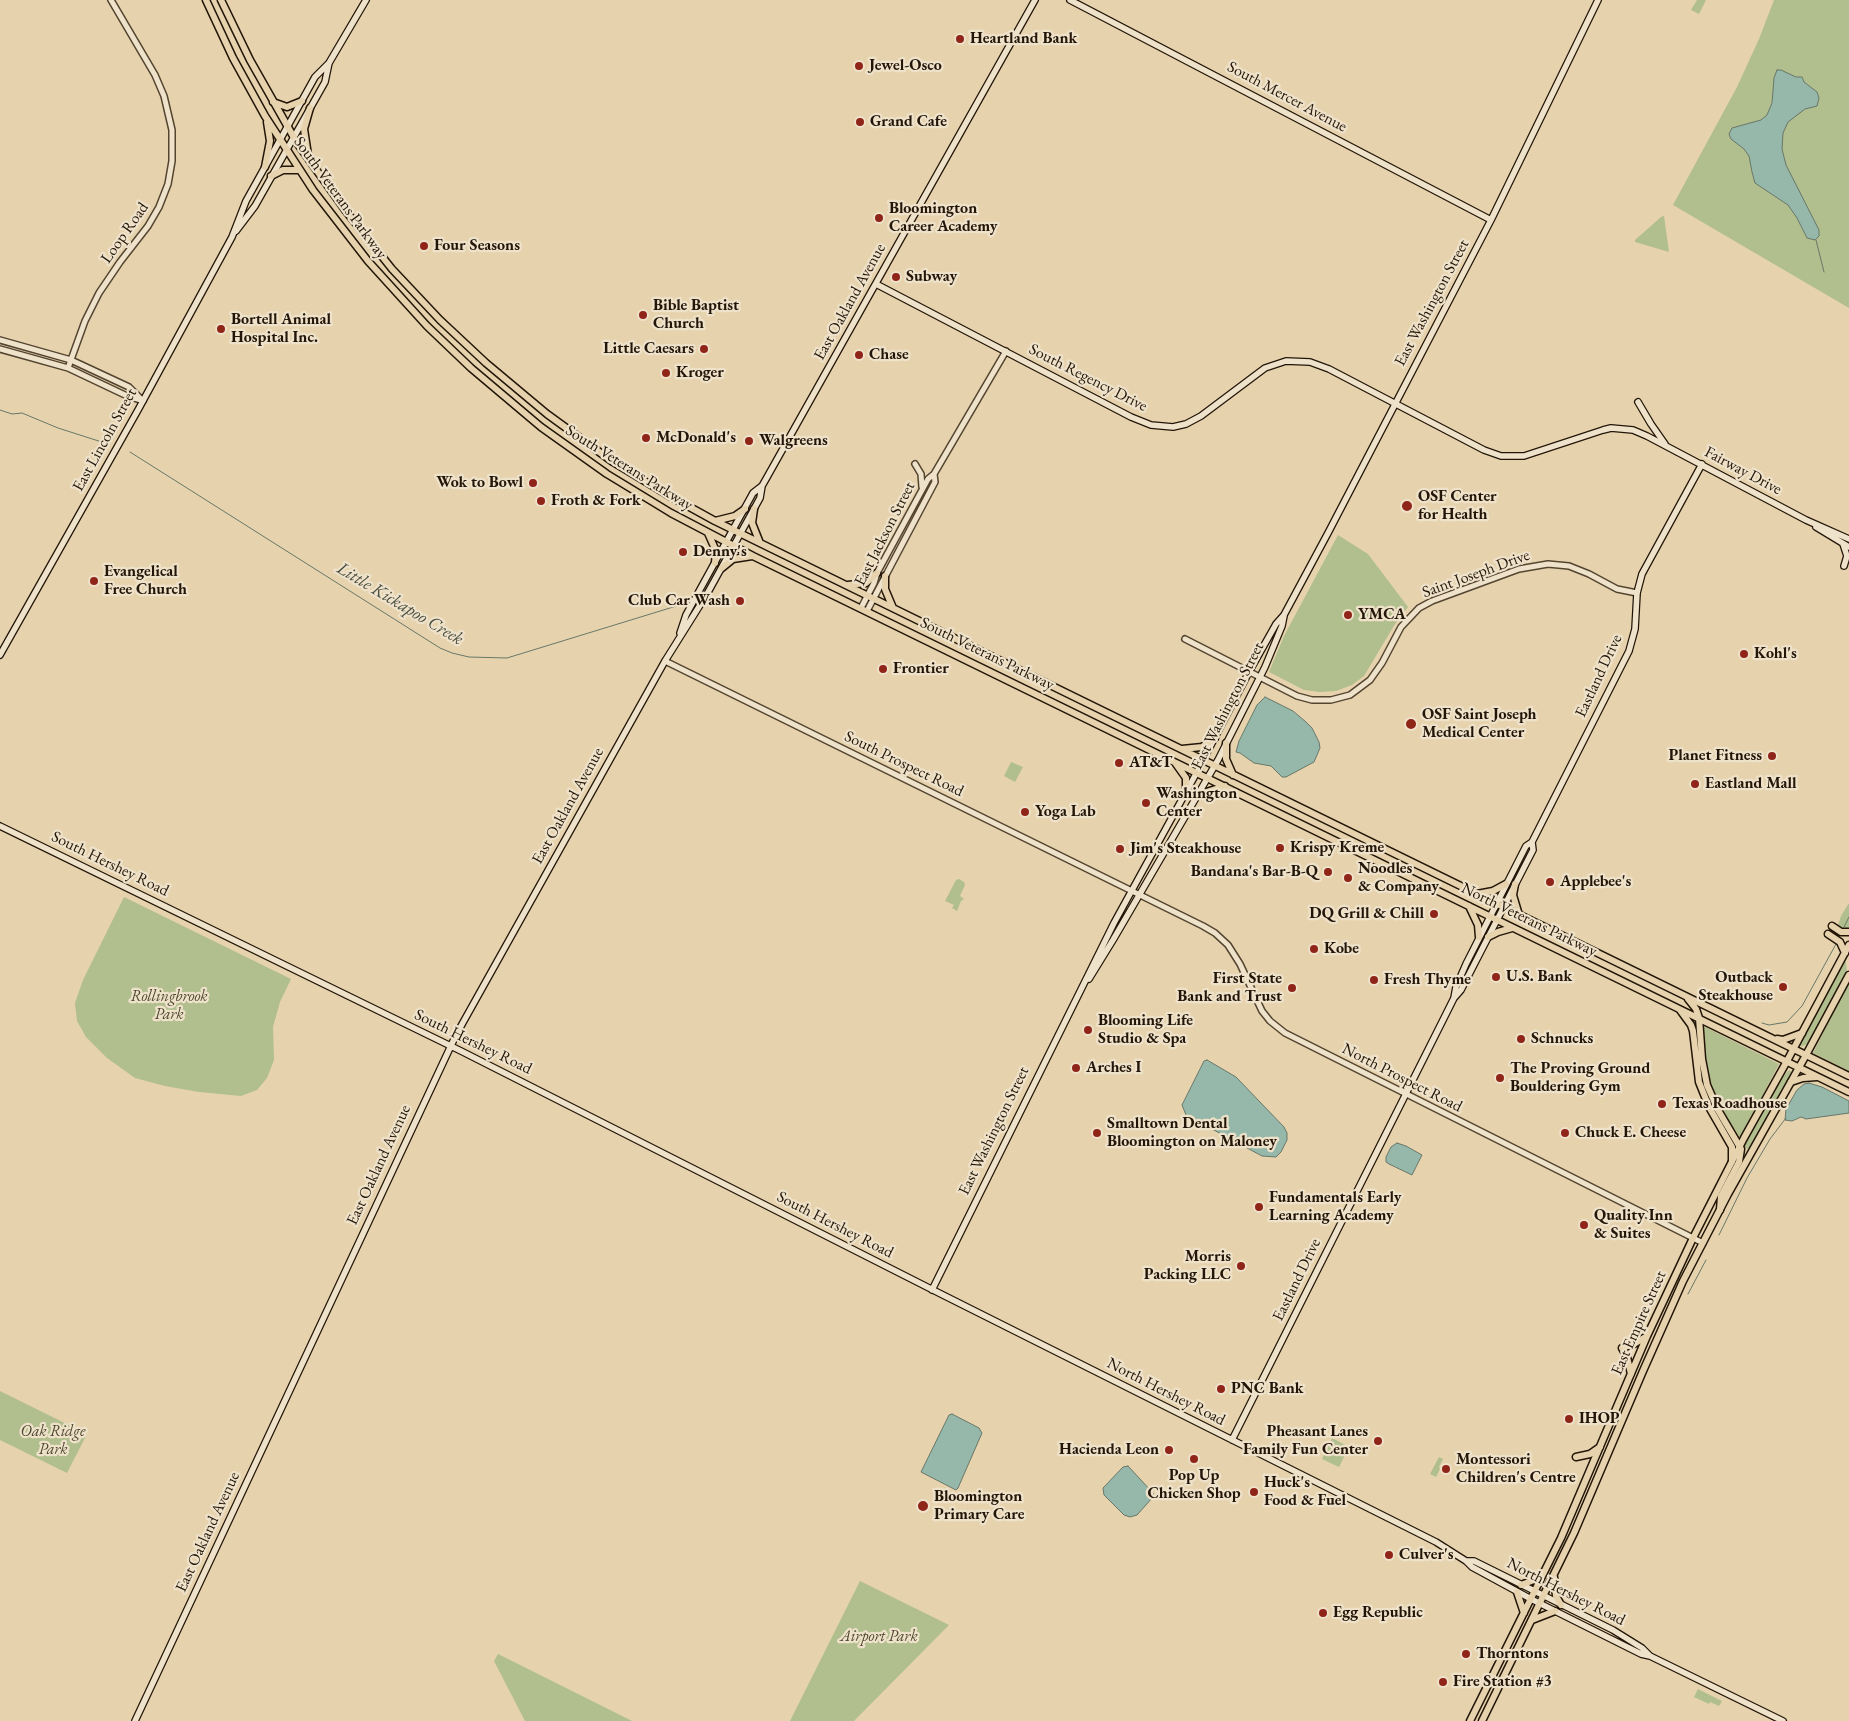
<!DOCTYPE html>
<style>
body{margin:0}
canvas{display:block;background:#e6d3ad}
</style>
<canvas width="1849" height="1721"></canvas>
<script>
const ctx = document.querySelector('canvas').getContext('2d');
ctx.lineJoin = 'round';
function paint(path, color) { ctx.fillStyle = color; ctx.fill(path, 'evenodd'); }
const poly = rows => new Path2D(rows.map(r => 'M' + r).join(''));
function trace(path, color, width, dash) { ctx.strokeStyle = color; ctx.lineWidth = width; ctx.lineCap = dash ? 'butt' : 'round'; ctx.setLineDash(dash || []); ctx.stroke(path); }
function write(font, color, halo, rows, align = 'center') {
  ctx.font = font + ' "EB Garamond",serif'; ctx.lineWidth = 4.5; ctx.setLineDash([]); ctx.textBaseline = 'middle'; ctx.strokeStyle = halo; ctx.fillStyle = color; for (const [text, x, y, turn = 0] of rows) {
    ctx.save(); ctx.translate(x, y); ctx.rotate((+turn || 0) * Math.PI / 180); ctx.textAlign = isNaN(turn) ? turn : align; if (halo) ctx.strokeText(text, 0, 0); ctx.fillText(text, 0, 0); ctx.restore();
  }
}
paint(poly([
 [1697,0,1706,0,1699,14,1691,10],
 [1774,0,1849,0,1849,308,1673,205,1737,87,1759,39],
 [1664,216,1669,252,1635,242,1635,240,1661,217],
 [1338,535,1368,554,1408,607,1395,624,1364,676,1352,685,1336,691,1320,692,1304,690,1269,672,1284,636],
 [1011,762,1023,767,1015,782,1004,776],
 [959,879,964,882,965,885,960,896,964,899,961,901,957,911,952,908,954,905,945,901,956,880],
 [124,897,291,979,280,1002,273,1027,274,1060,267,1078,257,1090,241,1096,199,1092,165,1086,135,1078,107,1058,86,1037,77,1021,75,1003,83,980],
 [1849,903,1849,928,1845,931,1838,925,1841,916],
 [1844,961,1846,962,1847,973,1814,1035,1807,1044,1801,1047,1800,1043],
 [1849,982,1849,1071,1813,1053],
 [1705,1027,1779,1064,1740,1138,1719,1106,1711,1085,1705,1062,1703,1028],
 [1789,1070,1793,1073,1750,1150,1744,1147,1743,1145,1780,1079],
 [0,1391,87,1434,67,1473,0,1440],
 [1332,1438,1349,1447,1339,1467,1322,1459],
 [1439,1457,1443,1459,1439,1467,1440,1469,1436,1477,1430,1474],
 [860,1581,949,1625,854,1721,790,1721],
 [498,1654,632,1721,525,1721,494,1661],
 [1698,1689,1722,1701,1719,1706,1710,1702,1709,1704,1694,1697]
]), '#b1be8d');
const water = poly([
 [1777,70,1781,70,1796,77,1802,77,1804,82,1817,92,1819,98,1817,106,1805,109,1788,122,1783,133,1782,149,1786,165,1819,230,1819,236,1815,240,1807,238,1797,218,1788,205,1755,183,1752,172,1749,156,1744,149,1731,139,1729,134,1732,128,1761,120,1767,115,1772,103,1774,78,1777,70],
 [1265,697,1293,711,1306,722,1312,728,1319,742,1320,748,1314,762,1286,777,1282,777,1271,766,1254,763,1240,753,1236,752,1239,741,1257,705,1265,697],
 [1207,1060,1236,1077,1284,1127,1287,1133,1287,1140,1281,1152,1276,1157,1262,1156,1186,1115,1182,1105,1204,1061,1207,1060],
 [1809,1083,1822,1087,1849,1101,1849,1113,1806,1119,1801,1117,1792,1121,1785,1120,1786,1109,1797,1090,1804,1084,1809,1083],
 [1397,1143,1406,1146,1422,1155,1412,1175,1389,1164,1386,1162,1386,1157,1391,1147,1397,1143],
 [952,1414,979,1428,982,1433,958,1488,956,1490,921,1472,949,1415,952,1414],
 [1128,1466,1153,1493,1153,1497,1137,1515,1130,1517,1124,1515,1104,1495,1103,1488,1123,1467,1128,1466]
]);
paint(water, '#96b8aa');
trace(water, '#687769', 1);
trace(poly([
 [1816,240,1824,272],
 [0,410,12,414,22,413,58,428,108,444],
 [130,452,440,648,452,653,469,657,507,658,683,604],
 [1844,927,1849,917],
 [1762,1023,1769,1025,1787,1022,1802,1006,1836,944],
 [1719,1235,1747,1178,1770,1139,1786,1118],
 [1688,1294,1706,1260]
]), '#687769', 1);
const tertiary = poly([
 [0,340,71,360,129,387,143,401],
 [0,349,68,368,125,395,140,400],
 [68,368,85,321,99,293,120,262,148,226,159,207,168,184,172,161,172,130,164,96,155,75,111,0],
 [915,464,921,474,922,487],
 [861,608,874,583,877,573,928,479,934,474,1006,351],
 [867,611,935,482,934,474],
 [1185,639,1297,696,1312,700,1331,700,1350,695,1370,680,1382,663,1401,627,1419,608,1432,601,1519,569,1548,564,1569,566,1589,574,1617,589,1637,593],
 [665,661,1203,926,1215,933,1228,945,1240,964,1262,1011,1270,1021,1285,1033,1703,1243]
]);
const secondary = poly([
 [1070,0,1491,220],
 [236,231,255,206,325,82,329,63],
 [876,284,1131,417,1151,425,1173,427,1186,424,1201,416,1265,368,1286,361,1310,362,1329,369,1484,450,1501,456,1524,456,1603,430,1611,428,1633,430,1647,436,1806,520,1849,539],
 [1638,402,1651,424,1665,444],
 [1816,527,1849,547],
 [1843,544,1847,556,1844,566],
 [680,633,686,615,753,493,762,486],
 [0,655,138,410,232,237,246,201,315,77,329,63,366,0],
 [0,826,461,1051,939,1293,1436,1542,1466,1561,1472,1567,1531,1599,1641,1654,1650,1656,1783,1721],
 [1089,979,1113,940,1218,760,1265,667,1282,626,1284,616],
 [1454,998,1461,990,1533,850,1532,842,1629,651,1635,629,1637,593,1642,574,1702,464],
 [932,1290,1114,923,1197,772,1249,672,1276,624,1284,615,1328,533,1491,220,1598,0],
 [1232,1440,1442,1022,1454,998,1456,987,1466,964,1526,846,1532,842],
 [1466,1561,1474,1561,1613,1630,1642,1648,1650,1656],
 [135,1721,456,1035,665,661,707,594,760,498,762,486,766,479,1035,0]
]);
const primary = poly([
 [1832,926,1841,932,1849,932],
 [1828,934,1840,942,1845,953],
 [1631,1374,1627,1357,1622,1348,1634,1344,1647,1336],
 [1576,1457,1590,1454,1600,1447],
 [1554,1577,1556,1596,1561,1605],
 [1521,1585,1534,1580,1542,1574],
 [1517,1592,1524,1613],
 [1532,1620,1555,1611],
 [1470,1721,1561,1538,1647,1336,1693,1238,1744,1138,1787,1061,1849,945],
 [1482,1721,1574,1533,1643,1371,1683,1281,1728,1194,1806,1055,1849,975]
]);
const trunk = poly([
 [206,0,233,58,265,116,313,190,368,261,427,326,471,368,541,427,607,474,671,513,753,556,1849,1092],
 [221,0,250,60,297,143,345,210,392,269,440,320,486,363,547,414,613,462,666,494,715,521,1849,1076],
 [273,102,287,107,302,101],
 [308,155,304,129,310,108],
 [265,167,270,141,267,122],
 [271,176,283,170,300,170],
 [754,509,752,523,760,543],
 [715,521,735,516,745,509],
 [708,533,716,551,715,563],
 [722,568,733,559,752,556],
 [885,576,885,589,893,608],
 [848,585,866,583,877,573],
 [1226,743,1226,759,1233,775],
 [1182,749,1202,747,1215,738],
 [1176,764,1186,778,1186,793],
 [1197,795,1225,786],
 [1515,884,1513,895,1519,915],
 [1477,894,1493,891,1506,884],
 [1469,906,1478,925,1479,937],
 [1488,937,1498,932,1512,928],
 [1688,999,1696,1009,1699,1018,1702,1059,1707,1085,1718,1110,1741,1149,1739,1162,1721,1196,1720,1210],
 [1680,1010,1691,1025,1693,1031,1699,1082,1709,1107,1732,1147,1732,1161],
 [1777,1039,1783,1040,1802,1033],
 [1791,1082,1803,1078,1817,1077]
]);
trace(tertiary, '#544531', 8);
trace(secondary, '#231608', 8);
trace(primary, '#231608', 9);
trace(trunk, '#231608', 9);
trace(tertiary, '#efe2ca', 5);
trace(secondary, '#efe2ca', 5.5);
trace(primary, '#e6d3ad', 6);
trace(trunk, '#e6d3ad', 6);
for (const [x, y, r, color] of [
 [960,39,5,"#8f2418"],
 [859,66,5,"#8f2418"],
 [860,122,5,"#8f2418"],
 [879,218,5,"#8f2418"],
 [424,246,5,"#8f2418"],
 [896,277,5,"#8f2418"],
 [643,315,5,"#8f2418"],
 [221,329,5,"#8f2418"],
 [704,349,5,"#8f2418"],
 [859,355,5,"#8f2418"],
 [666,373,5,"#8f2418"],
 [646,438,5,"#8f2418"],
 [749,441,5,"#8f2418"],
 [533,483,5,"#8f2418"],
 [541,501,5,"#8f2418"],
 [1407,506,6,"#8f2418"],
 [683,552,5,"#8f2418"],
 [94,581,5,"#8f2418"],
 [740,601,5,"#8f2418"],
 [1348,615,5,"#8f2418"],
 [1744,654,5,"#8f2418"],
 [883,669,5,"#8f2418"],
 [1411,724,6,"#8f2418"],
 [1772,756,5,"#8f2418"],
 [1119,763,5,"#8f2418"],
 [1695,784,5,"#8f2418"],
 [1146,803,5,"#8f2418"],
 [1025,812,5,"#8f2418"],
 [1280,848,5,"#8f2418"],
 [1120,849,5,"#8f2418"],
 [1328,872,5,"#8f2418"],
 [1348,878,5,"#8f2418"],
 [1550,882,5,"#8f2418"],
 [1434,914,5,"#8f2418"],
 [1314,949,5,"#8f2418"],
 [1496,977,5,"#8f2418"],
 [1374,980,5,"#8f2418"],
 [1783,987,5,"#8f2418"],
 [1292,988,5,"#8f2418"],
 [1088,1030,5,"#8f2418"],
 [1521,1039,5,"#8f2418"],
 [1076,1068,5,"#8f2418"],
 [1500,1078,5,"#8f2418"],
 [1662,1104,5,"#8f2418"],
 [1097,1133,5,"#8f2418"],
 [1565,1133,5,"#8f2418"],
 [1259,1207,5,"#8f2418"],
 [1584,1225,5,"#8f2418"],
 [1241,1266,5,"#8f2418"],
 [1221,1389,5,"#8f2418"],
 [1569,1419,5,"#8f2418"],
 [1378,1441,5,"#8f2418"],
 [1169,1450,5,"#8f2418"],
 [1194,1459,5,"#8f2418"],
 [1446,1469,5,"#8f2418"],
 [1254,1492,5,"#8f2418"],
 [923,1506,6,"#8f2418"],
 [1389,1555,5,"#8f2418"],
 [1323,1613,5,"#8f2418"],
 [1466,1654,5,"#8f2418"],
 [1443,1682,5,"#8f2418"]
]) { const dot = new Path2D(); dot.arc(x, y, r, 0, 2 * Math.PI); ctx.fillStyle = color; ctx.fill(dot); trace(dot, '#efe2ca', 2); }
write('bold 16px', '#231608', '#efe2ca', [
 ["Heartland Bank",970,39],
 ["Jewel-Osco",869,66],
 ["Grand Cafe",870,122],
 ["Bloomington",889,209],
 ["Career Academy",889,227],
 ["Four Seasons",434,246],
 ["Subway",906,277],
 ["Bible Baptist",653,306],
 ["Church",653,324],
 ["Bortell Animal",231,320],
 ["Hospital Inc.",231,338],
 ["Little Caesars",694,349,"right"],
 ["Chase",869,355],
 ["Kroger",676,373],
 ["McDonald's",656,438],
 ["Walgreens",759,441],
 ["Wok to Bowl",523,483,"right"],
 ["OSF Center",1418,497],
 ["for Health",1418,515],
 ["Froth & Fork",551,501],
 ["Denny's",693,552],
 ["Evangelical",104,572],
 ["Free Church",104,590],
 ["Club Car Wash",730,601,"right"],
 ["YMCA",1358,615],
 ["Kohl's",1754,654],
 ["Frontier",893,669],
 ["OSF Saint Joseph",1422,715],
 ["Medical Center",1422,733],
 ["Planet Fitness",1762,756,"right"],
 ["AT&T",1129,763],
 ["Eastland Mall",1705,784],
 ["Washington",1156,794],
 ["Center",1156,812],
 ["Yoga Lab",1035,812],
 ["Krispy Kreme",1290,848],
 ["Jim's Steakhouse",1130,849],
 ["Noodles",1358,869],
 ["& Company",1358,887],
 ["Bandana's Bar-B-Q",1318,872,"right"],
 ["Applebee's",1560,882],
 ["DQ Grill & Chill",1424,914,"right"],
 ["Kobe",1324,949],
 ["U.S. Bank",1506,977],
 ["Outback",1773,978,"right"],
 ["Steakhouse",1773,996,"right"],
 ["First State",1282,979,"right"],
 ["Bank and Trust",1282,997,"right"],
 ["Fresh Thyme",1384,980],
 ["Blooming Life",1098,1021],
 ["Studio & Spa",1098,1039],
 ["Schnucks",1531,1039],
 ["Arches I",1086,1068],
 ["The Proving Ground",1510,1069],
 ["Bouldering Gym",1510,1087],
 ["Texas Roadhouse",1672,1104],
 ["Smalltown Dental",1107,1124],
 ["Bloomington on Maloney",1107,1142],
 ["Chuck E. Cheese",1575,1133],
 ["Fundamentals Early",1269,1198],
 ["Learning Academy",1269,1216],
 ["Quality Inn",1594,1216],
 ["& Suites",1594,1234],
 ["Morris",1231,1257,"right"],
 ["Packing LLC",1231,1275,"right"],
 ["PNC Bank",1231,1389],
 ["IHOP",1579,1419],
 ["Pheasant Lanes",1368,1432,"right"],
 ["Family Fun Center",1368,1450,"right"],
 ["Hacienda Leon",1159,1450,"right"],
 ["Montessori",1456,1460],
 ["Children's Centre",1456,1478],
 ["Pop Up",1194,1476,"center"],
 ["Chicken Shop",1194,1494,"center"],
 ["Huck's",1264,1483],
 ["Food & Fuel",1264,1501],
 ["Bloomington",934,1497],
 ["Primary Care",934,1515],
 ["Culver's",1399,1555],
 ["Egg Republic",1333,1613],
 ["Thorntons",1476,1654],
 ["Fire Station #3",1453,1682]
], 'left');
write('16px', '#231608', '#efe2ca', [
 ["South Mercer Avenue",1287,97,28],
 ["South Veterans Parkway",340,198,54],
 ["Loop Road",125,233,-55],
 ["East Oakland Avenue",850,302,-61],
 ["East Washington Street",1432,303,-62],
 ["South Regency Drive",1088,378,27],
 ["East Lincoln Street",105,440,-61],
 ["South Veterans Parkway",629,468,32],
 ["Fairway Drive",1743,471,28],
 ["East Jackson Street",885,534,-63],
 ["Saint Joseph Drive",1476,574,-20],
 ["South Veterans Parkway",987,654,26],
 ["Eastland Drive",1599,676,-65],
 ["East Washington Street",1228,706,-63],
 ["South Prospect Road",904,764,26],
 ["East Oakland Avenue",568,806,-61],
 ["South Hershey Road",110,864,26],
 ["North Veterans Parkway",1529,920,26],
 ["South Hershey Road",473,1042,26],
 ["North Prospect Road",1402,1078,27],
 ["East Washington Street",994,1131,-64],
 ["East Oakland Avenue",379,1165,-65],
 ["South Hershey Road",835,1225,27],
 ["Eastland Drive",1297,1280,-64],
 ["East Empire Street",1639,1323,-66],
 ["North Hershey Road",1166,1392,27],
 ["East Oakland Avenue",208,1532,-65],
 ["North Hershey Road",1566,1592,27]
]);
write('italic 16px', '#4e4830', '#efe2ca', [
 ["Rollingbrook",169,997],
 ["Park",169,1015],
 ["Oak Ridge",53,1432],
 ["Park",53,1450],
 ["Airport Park",879,1637]
]);
write('italic 18px', '#4b4f41', '#efe2ca', [
 ["Little Kickapoo Creek",400,604,31]
]);
</script>
